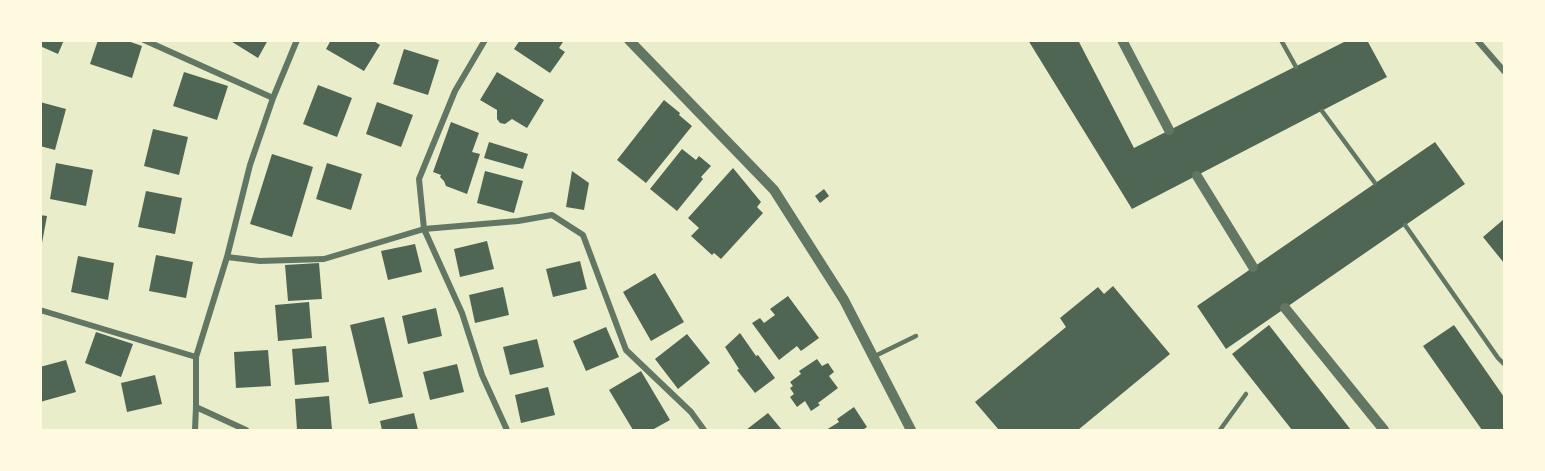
<!DOCTYPE html>
<style>
body{margin:0}
#map{position:relative;width:1545px;height:471px;overflow:hidden;background:#e9edc9;font-family:Rubik,sans-serif}
canvas{display:block}
.frame{position:absolute;inset:0;border:42px solid #fefae0;pointer-events:none}
</style>
<div id="map">
<canvas width="1545" height="471"></canvas>
<div class="frame"></div>
</div>
<script>
const ctx = document.querySelector('canvas').getContext('2d');
ctx.lineJoin = 'round';
function paint(path, color) { ctx.fillStyle = color; ctx.fill(path, 'evenodd'); }
const poly = rows => new Path2D(rows.map(r => 'M' + r).join(''));
function trace(path, color, width, dash) { ctx.strokeStyle = color; ctx.lineWidth = width; ctx.lineCap = dash ? 'butt' : 'round'; ctx.setLineDash(dash || []); ctx.stroke(path); }
paint(poly([
 [40,40,64,40,58,54,40,46],
 [98,40,125,40,142,46,132,78,90,64],
 [229,40,268,40,258,58],
 [331,40,372,40,380,45,364,71,326,49],
 [520,40,561,40,563,42,559,48,565,52,550,73,514,49],
 [1028,40,1078,40,1134,148,1348,40,1367,40,1387,77,1132,209],
 [404,49,439,60,428,95,393,84],
 [184,72,228,86,217,120,173,106],
 [497,72,544,100,527,128,512,119,505,124,500,123,497,119,497,110,480,100],
 [318,85,352,98,337,137,303,124],
 [664,100,680,113,679,115,692,126,646,183,617,160],
 [40,102,66,109,55,150,40,146],
 [377,102,413,115,401,147,366,134],
 [451,122,479,133,472,152,480,154,467,194,446,186,444,181,440,177,441,175,433,172],
 [153,129,188,137,179,175,144,166],
 [489,142,528,154,523,169,484,158],
 [1435,142,1465,184,1226,349,1197,306],
 [682,149,696,160,699,156,711,166,701,177,703,179,677,211,650,189],
 [272,154,313,167,292,237,250,224],
 [56,163,93,170,86,206,50,199],
 [327,163,362,174,351,210,316,199],
 [733,168,761,202,757,207,763,213,721,259,714,253,712,255,691,236,699,228,688,218],
 [485,171,523,181,514,213,477,203],
 [572,171,589,183,584,210,566,207],
 [824,189,829,196,820,203,815,196],
 [146,191,182,198,175,234,138,227],
 [40,215,47,216,42,243,40,243],
 [1504,219,1504,263,1483,237],
 [487,241,494,269,460,277,454,249],
 [415,244,422,272,388,280,381,251],
 [156,255,193,262,186,298,149,291],
 [78,256,114,263,108,300,71,292],
 [580,261,587,289,553,297,546,269],
 [319,263,322,299,288,301,285,265],
 [655,273,684,322,651,341,623,292],
 [1113,286,1170,354,1078,430,999,430,975,402,1066,327,1060,318,1098,287,1104,294],
 [503,287,509,315,475,323,469,295],
 [788,296,819,338,801,351,797,346,779,360,752,323,760,318,764,323,775,315,770,309],
 [309,302,312,338,278,341,275,305],
 [436,308,442,336,408,344,402,316],
 [384,317,403,397,369,404,350,325],
 [1269,325,1351,430,1292,430,1232,354],
 [1454,325,1504,397,1504,430,1482,430,1423,346],
 [606,327,619,357,586,371,573,341],
 [96,332,133,344,121,377,85,363],
 [740,333,756,356,758,355,775,378,755,393,737,370,739,369,725,347],
 [687,334,710,363,678,389,655,359],
 [537,339,544,367,510,375,503,347],
 [326,346,329,382,295,385,292,349],
 [268,350,271,386,236,388,234,352],
 [817,359,822,366,828,363,834,372,829,376,838,388,818,403,820,405,811,411,805,401,797,407,790,397,794,394,790,388,793,386,790,382,801,374,799,371],
 [66,360,76,392,40,402,40,367],
 [457,364,464,392,430,400,423,372],
 [641,371,670,420,652,430,633,430,609,390],
 [155,375,162,404,127,412,121,383],
 [548,387,555,415,521,423,515,395],
 [329,396,332,430,297,430,295,399],
 [854,407,867,427,864,429,865,430,826,430,839,422,837,419],
 [414,413,418,430,382,430,380,421],
 [768,413,782,430,746,430]
]), '#4f6655');
trace(poly([
 [1281,40,1296,67],
 [1322,111,1375,183],
 [1405,225,1498,358,1504,364],
 [875,356,916,336],
 [1220,430,1246,394]
]), '#617663', 4.5);
trace(poly([
 [144,40,273,98],
 [485,40,455,91,419,179,424,229,462,313,482,375,507,430],
 [1477,40,1504,71],
 [227,257,260,261,324,259,424,229,518,221,552,215,583,235,626,350,691,412,704,430],
 [40,310,196,357],
 [196,407,246,430],
 [195,430,196,407,196,357,227,257,250,165,273,98,297,40]
]), '#617663', 6);
trace(poly([
 [629,40,774,190,844,300,911,430],
 [1122,40,1169,130],
 [1197,176,1253,267],
 [1285,308,1384,430]
]), '#617663', 10);
</script>
